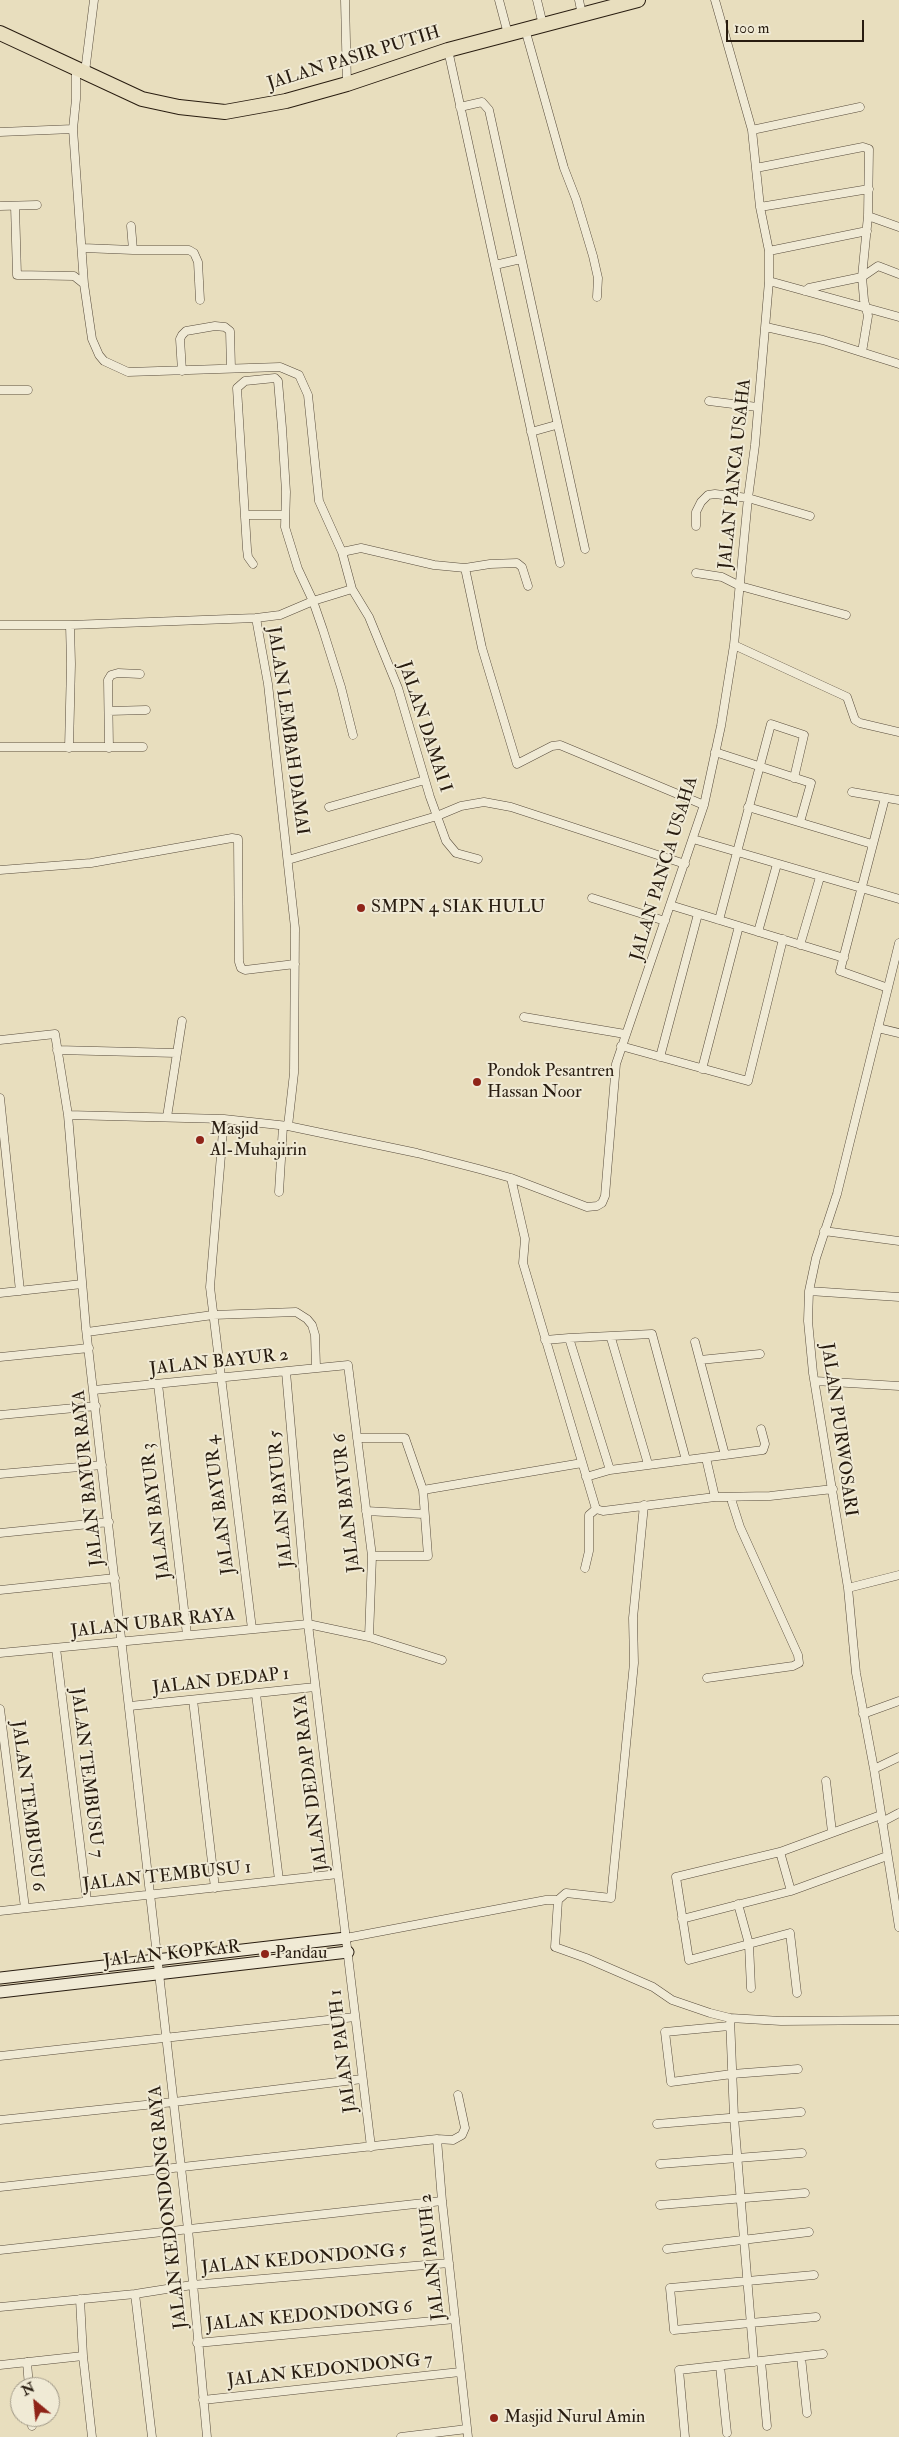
<!DOCTYPE html>
<style>
body{margin:0}
#map{position:relative;width:899px;height:2437px;overflow:hidden;background:#e8debe;font-family:"IM FELL Double Pica",serif}
canvas{display:block}
.north{position:absolute;left:10px;top:2377px;width:50px;height:50px;box-sizing:border-box;background:#f0ead5;border:1px solid #a09886;border-radius:50%;rotate:332deg;font-size:14px;font-weight:700;line-height:20px;text-align:center;color:#281c10}
.north::after{content:'';display:block;margin:auto;width:18px;height:22px;background:#8f2418;clip-path:polygon(50% 0,100% 100%,50% 72%,0 100%)}
.scale{position:absolute;left:726px;top:20px;width:138px;height:22px;box-sizing:border-box;border:2px solid #281c10;border-top:0;padding-left:6px;font-size:15px;line-height:18px;white-space:nowrap;color:#281c10;-webkit-text-stroke:4px #f0ead5;paint-order:stroke}
</style>
<div id="map">
<canvas width="899" height="2437"></canvas>
<div class="north">N</div>
<div class="scale">100 m</div>
</div>
<script>
const ctx = document.querySelector('canvas').getContext('2d');
ctx.lineJoin = 'round';
const poly = rows => new Path2D(rows.map(r => 'M' + r).join(''));
function trace(path, color, width, dash) { ctx.strokeStyle = color; ctx.lineWidth = width; ctx.lineCap = dash ? 'butt' : 'round'; ctx.setLineDash(dash || []); ctx.stroke(path); }
function write(font, color, halo, rows, align = 'center') {
  ctx.font = font + ' "IM FELL Double Pica",serif'; ctx.lineWidth = 4; ctx.setLineDash([]); ctx.textBaseline = 'middle'; ctx.strokeStyle = halo; ctx.fillStyle = color; for (const [text, x, y, turn = 0] of rows) {
    ctx.save(); ctx.translate(x, y); ctx.rotate((+turn || 0) * Math.PI / 180); ctx.textAlign = isNaN(turn) ? turn : align; if (halo) ctx.strokeText(text, 0, 0); ctx.fillText(text, 0, 0); ctx.restore();
  }
}
const street = poly([
 [345,0,347,84],
 [499,0,508,34],
 [537,0,543,25],
 [579,0,582,15],
 [525,29,564,168,576,199,593,256,598,278,597,297],
 [448,50,560,563],
 [85,72,94,0],
 [460,107,482,102,489,110,585,549],
 [752,130,860,107],
 [0,132,73,129],
 [756,168,863,147,869,149,868,216,862,277,864,300,868,316,862,352],
 [0,206,37,205],
 [15,206,17,275,74,276,84,284],
 [760,207,869,189],
 [868,216,899,227],
 [83,248,133,250,131,226],
 [133,250,189,250,194,253,198,262,200,300],
 [769,251,867,231],
 [495,265,521,259],
 [769,281,899,317],
 [805,291,809,288,862,277,878,266,899,274],
 [766,327,823,340,899,364],
 [182,371,180,339,182,335,186,331,215,326,225,327,230,331,231,368],
 [0,390,28,390],
 [709,401,757,407],
 [531,432,556,425],
 [245,515,284,515],
 [696,526,696,512,701,502,708,495,715,494,748,498,810,516],
 [342,552,361,548,434,565,465,568,482,648,517,764,552,746,560,745,704,805],
 [253,564,248,557,247,549,237,388,245,381,275,378,278,381,282,428,286,492,285,527,298,569,313,601,323,630,341,687,353,735],
 [465,568,490,564,517,563,522,567,528,586],
 [696,573,722,577,740,586,846,615],
 [352,589,369,617,398,688,430,797,446,841,456,853,478,859],
 [256,618,268,684,295,928,294,1073,288,1126],
 [0,625,70,625,256,618,280,615,313,601,352,589,342,552,319,501,308,395,299,375,280,367,128,372,104,361,99,355,92,339,84,284,73,129,76,99,76,69],
 [734,645,847,697,855,720,860,723,899,732],
 [109,711,146,710],
 [0,747,143,747],
 [69,748,71,664,70,625],
 [109,748,108,680,111,675,118,673,140,674],
 [715,752,811,783,800,822],
 [852,792,899,800],
 [885,798,840,971,888,988],
 [329,807,425,780],
 [748,807,872,844],
 [693,839,899,899],
 [288,860,437,816,461,806,484,802,511,807,685,864],
 [0,870,91,863,232,838,238,839,239,962,241,968,245,970,295,964],
 [592,898,665,921],
 [670,905,844,958],
 [719,920,771,724,804,735,794,778],
 [758,932,777,864],
 [899,943,837,1194,816,1258,809,1291,808,1321,813,1373,848,1588,856,1673,874,1769,899,1927],
 [800,945,820,877],
 [524,1017,625,1034],
 [878,1028,899,1033],
 [0,1040,55,1034,68,1115,86,1329,188,2229,207,2437],
 [621,1046,748,1081,783,939],
 [57,1050,176,1053],
 [660,1057,698,914],
 [702,1069,739,926],
 [0,1098,20,1291],
 [68,1115,224,1119,288,1126,417,1153,479,1169,511,1178,587,1207,597,1206,602,1203,605,1196,616,1064,704,805,721,726,734,645,748,498,755,445,769,281,769,251,760,207,752,130,715,0],
 [167,1117,182,1021],
 [224,1119,210,1287,252,1629],
 [511,1178,525,1239,523,1263,596,1509,603,1511,715,1497,770,1496,833,1489],
 [279,1192,283,1126],
 [824,1231,899,1241],
 [809,1291,899,1297],
 [0,1293,82,1284],
 [87,1332,213,1315,296,1312,307,1319,312,1325,315,1335,316,1367],
 [569,1338,652,1334,686,1460],
 [611,1338,648,1464],
 [545,1340,569,1338,610,1470],
 [695,1342,725,1455],
 [0,1357,89,1348],
 [700,1360,760,1354],
 [286,1372,308,1624,371,2147],
 [815,1381,899,1386],
 [158,1384,187,1635],
 [94,1390,348,1365,372,1556,369,1637],
 [0,1415,96,1406],
 [357,1438,405,1438,423,1490,582,1463],
 [706,1458,715,1497],
 [0,1474,102,1465],
 [586,1477,610,1470,763,1450,765,1444,761,1429],
 [366,1511,423,1514],
 [0,1533,109,1522],
 [372,1556,428,1556,423,1490],
 [585,1568,589,1551,589,1515,596,1509],
 [848,1588,899,1575],
 [0,1590,115,1578],
 [56,1648,87,1901],
 [0,1653,308,1624,369,1637,442,1660],
 [707,1678,793,1666,799,1663,798,1655,740,1527,732,1502,733,1497],
 [256,1694,279,1880],
 [193,1700,215,1888],
 [130,1706,315,1687],
 [0,1709,25,1908],
 [863,1714,899,1701],
 [874,1769,899,1757],
 [826,1781,832,1832],
 [882,1822,899,1813],
 [791,1891,887,1856],
 [558,1900,555,1947,586,1958,653,1987,672,2000,710,2013,730,2018,781,2021,899,2020],
 [738,1904,749,1944,751,1988],
 [0,1911,338,1874],
 [682,1919,791,1891,780,1852],
 [346,1938,546,1900,558,1900,566,1893,611,1898,634,1663,633,1618,644,1505],
 [797,1993,790,1933,689,1960,676,1877,780,1852,881,1815],
 [730,2018,734,2117,754,2362],
 [729,2026,665,2032,671,2082,732,2074,798,2069],
 [0,2056,355,2017],
 [0,2120,174,2102,362,2079],
 [657,2124,801,2112],
 [437,2139,453,2140,462,2135,465,2128,458,2095],
 [660,2164,802,2153],
 [0,2187,437,2139,442,2201,468,2437],
 [660,2205,805,2193],
 [667,2249,809,2232],
 [0,2250,442,2201],
 [814,2275,670,2288,674,2330,816,2317],
 [135,2294,152,2437],
 [80,2299,83,2356,92,2437],
 [0,2307,135,2294,192,2285,449,2263],
 [197,2343,455,2319],
 [801,2357,807,2413],
 [761,2361,767,2426],
 [27,2362,29,2387],
 [0,2365,83,2356],
 [720,2366,727,2433],
 [203,2400,460,2372],
 [31,2417,32,2426],
 [401,2437,467,2429],
 [685,2437,679,2370,823,2354]
]);
const secondary = poly([
 [0,1978,346,1938],
 [0,1992,348,1952]
]);
const highway = poly([
 [0,33,142,99,179,107,225,112,286,101,347,84,448,50,638,0]
]);
trace(street, '#584c3c', 9);
trace(secondary, '#281c10', 13);
trace(highway, '#281c10', 16);
trace(street, '#f0ead5', 8);
trace(secondary, '#f0ead5', 11);
trace(highway, '#e8debe', 14);
for (const [x, y, r, color] of [
 [361,908,5,"#8f2418"],
 [477,1082,5,"#8f2418"],
 [200,1140,5,"#8f2418"],
 [265,1954,5,"#8f2418"],
 [494,2418,5,"#8f2418"]
]) { const dot = new Path2D(); dot.arc(x, y, r, 0, 2 * Math.PI); ctx.fillStyle = color; ctx.fill(dot); trace(dot, '#f0ead5', 2); }
write('18px', '#281c10', '#f0ead5', [
 ["JALAN PASIR PUTIH",354,59,-17],
 ["JALAN PANCA USAHA",736,474,-84],
 ["JALAN DAMAI I",424,727,72],
 ["JALAN LEMBAH DAMAI",287,731,82],
 ["JALAN PANCA USAHA",665,869,-73],
 ["JALAN BAYUR 2",219,1363,-6],
 ["JALAN PURWOSARI",838,1430,82],
 ["JALAN BAYUR RAYA",89,1478,-96],
 ["JALAN BAYUR 5",282,1499,-95],
 ["JALAN BAYUR 6",348,1503,-96],
 ["JALAN BAYUR 4",221,1505,-97],
 ["JALAN BAYUR 3",157,1511,-97],
 ["JALAN UBAR RAYA",153,1624,-6],
 ["JALAN DEDAP 1",221,1682,-6],
 ["JALAN TEMBUSU 7",86,1773,83],
 ["JALAN DEDAP RAYA",312,1783,-97],
 ["JALAN TEMBUSU 6",27,1806,83],
 ["JALAN TEMBUSU 1",167,1877,-6],
 ["JALAN KOPKAR",172,1955,-6],
 ["JALAN PAUH 1",344,2051,-97],
 ["JALAN KEDONDONG RAYA",169,2207,-96],
 ["JALAN PAUH 2",433,2257,-96],
 ["JALAN KEDONDONG 5",304,2260,-5],
 ["JALAN KEDONDONG 6",309,2317,-5],
 ["JALAN KEDONDONG 7",330,2371,-6]
]);
write('18px', '#281c10', '#f0ead5', [
 ["SMPN 4 SIAK HULU",371,908],
 ["Pondok Pesantren",487,1072],
 ["Hassan Noor",487,1093],
 ["Masjid",210,1130],
 ["Al-Muhajirin",210,1151],
 ["Pandau",275,1954],
 ["Masjid Nurul Amin",504,2418]
], 'left');
</script>
